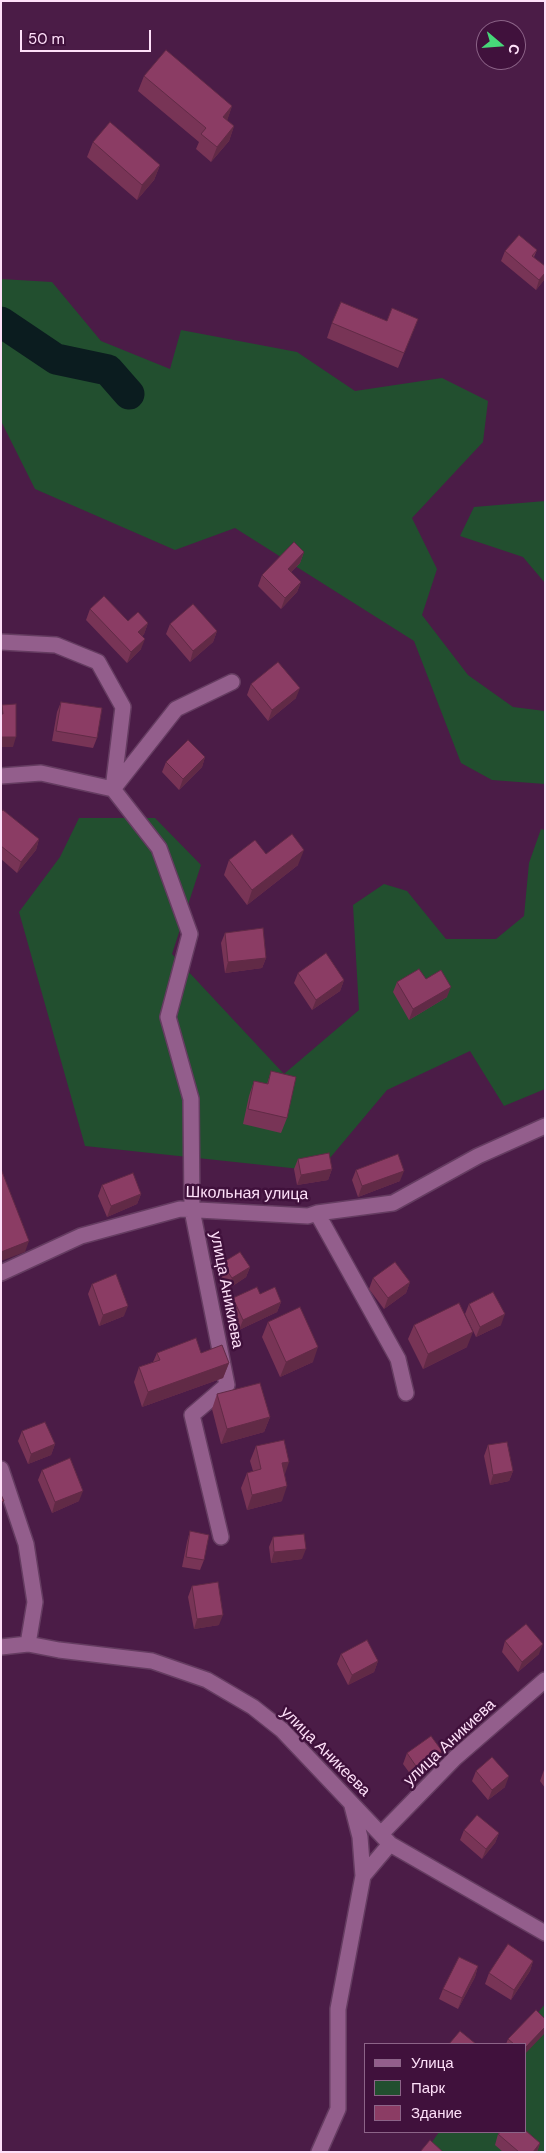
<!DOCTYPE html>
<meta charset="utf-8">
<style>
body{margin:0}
#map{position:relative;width:546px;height:2153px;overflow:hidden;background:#4b1c47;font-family:"DM Sans",sans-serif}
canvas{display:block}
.frame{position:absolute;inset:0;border:2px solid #fee0f9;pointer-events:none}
.legend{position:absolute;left:364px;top:2043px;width:162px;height:90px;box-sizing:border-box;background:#40113c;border:1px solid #8c6488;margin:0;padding:6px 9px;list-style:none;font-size:15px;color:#fee0f9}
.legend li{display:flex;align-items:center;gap:10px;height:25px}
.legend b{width:25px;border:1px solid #8c6488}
.north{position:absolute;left:476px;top:20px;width:50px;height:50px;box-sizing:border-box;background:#40113c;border:1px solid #8c6488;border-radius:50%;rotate:108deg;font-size:14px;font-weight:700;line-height:20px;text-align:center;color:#fee0f9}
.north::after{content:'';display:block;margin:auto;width:18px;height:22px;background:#47d779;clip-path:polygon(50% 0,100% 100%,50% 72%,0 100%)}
.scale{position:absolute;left:20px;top:30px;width:131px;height:22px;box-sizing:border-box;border:2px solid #fee0f9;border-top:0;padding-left:6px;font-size:15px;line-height:18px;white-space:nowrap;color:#fee0f9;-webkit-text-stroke:4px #40113c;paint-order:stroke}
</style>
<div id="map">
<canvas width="546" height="2153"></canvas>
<div class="frame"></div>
<ul class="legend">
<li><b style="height:6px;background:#935e8c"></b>Улица</li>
<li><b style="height:14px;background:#224f2f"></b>Парк</li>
<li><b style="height:14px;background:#8b3c64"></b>Здание</li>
</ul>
<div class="north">С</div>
<div class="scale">50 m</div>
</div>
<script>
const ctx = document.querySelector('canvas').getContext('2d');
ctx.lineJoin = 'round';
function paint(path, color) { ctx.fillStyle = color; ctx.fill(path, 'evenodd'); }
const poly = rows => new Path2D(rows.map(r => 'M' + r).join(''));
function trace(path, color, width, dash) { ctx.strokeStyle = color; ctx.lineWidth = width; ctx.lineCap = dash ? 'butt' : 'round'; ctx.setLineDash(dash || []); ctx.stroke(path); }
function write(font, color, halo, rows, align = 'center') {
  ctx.font = font + ' "DM Sans",sans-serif'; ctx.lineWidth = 5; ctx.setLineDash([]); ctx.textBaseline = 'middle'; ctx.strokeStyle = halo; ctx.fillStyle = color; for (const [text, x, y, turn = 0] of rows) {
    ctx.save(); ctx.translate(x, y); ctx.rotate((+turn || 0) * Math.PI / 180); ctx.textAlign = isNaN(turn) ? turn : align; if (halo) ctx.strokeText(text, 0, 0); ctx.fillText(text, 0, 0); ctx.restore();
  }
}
paint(poly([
 [1,279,52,282,101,341,170,369,181,330,297,352,355,391,442,378,488,401,483,442,412,518,437,569,422,615,468,675,513,707,545,711,545,784,492,780,461,763,414,641,235,528,175,550,35,489,1,421],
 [545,501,545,583,523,557,460,536,474,507],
 [79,818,155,818,201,865,172,954,284,1074,359,1010,353,905,384,884,407,891,446,939,496,939,524,916,529,863,541,829,545,830,545,1089,504,1106,470,1051,387,1090,319,1171,85,1146,19,912,60,857],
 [545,2004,545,2152,425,2152,439,2132,525,2132,525,2044,532,2020]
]), '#224f2f');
trace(poly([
 [1,322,56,359,108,370,129,394]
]), '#0b1c1f', 31);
const minor = poly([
 [1,642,56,645,98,662,123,707,113,789,159,848,190,934,168,1017,191,1099,192,1210,227,1385,192,1415,221,1537],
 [1,776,41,773,113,789,176,709,232,682],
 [317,1213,398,1359,406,1393],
 [1,1273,81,1236,180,1209,308,1216,317,1213,393,1203,478,1156,545,1126],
 [1,1469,26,1544,35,1602,28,1644],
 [1,1647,28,1644,59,1650,152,1661,207,1680,253,1707,282,1730,390,1844,545,1933],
 [352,1806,360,1837,363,1876],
 [381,1834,455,1758,545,1680],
 [319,2152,338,2109,338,2009,363,1876,390,1844]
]);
trace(minor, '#653c61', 18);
trace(minor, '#935e8c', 15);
paint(poly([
 [144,76,232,106,227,120,234,126,229,141,211,162,196,149,199,142,138,91],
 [93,142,160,165,154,180,137,200,87,157],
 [537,250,534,257,544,280,536,290,501,261,505,251],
 [418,319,398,368,327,338,332,323,387,321],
 [304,552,300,563,291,572,301,582,297,592,281,609,258,586,262,575],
 [90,609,128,621,148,623,144,634,142,636,141,649,127,663,86,620],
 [170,624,217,631,213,642,190,662,166,634],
 [251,684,296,698,268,721,247,695],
 [61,702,97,738,93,748,52,741,57,712],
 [205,757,202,767,179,790,162,772,166,762],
 [1,812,39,839,36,850,17,873,1,859],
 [266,854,298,865,247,905,224,875,229,860],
 [225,933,266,958,262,968,225,973,221,943],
 [298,973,344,980,340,991,312,1010,294,983],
 [426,979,447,997,409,1020,393,992,397,982],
 [271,1071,287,1118,281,1133,243,1124,249,1096,254,1081,267,1084],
 [298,1159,332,1169,328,1180,297,1185,294,1169],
 [356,1170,400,1181,358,1197,352,1180],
 [102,1185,141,1194,137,1204,107,1217,98,1196],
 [222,1263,250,1267,246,1277,228,1289,219,1274],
 [373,1278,410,1282,406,1293,384,1309,369,1289],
 [92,1284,124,1316,99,1326,88,1294],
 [260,1294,281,1302,277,1312,239,1330,229,1308,233,1298],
 [469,1304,501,1325,476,1337,465,1314],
 [268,1322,313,1362,280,1377,262,1337],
 [414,1325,467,1347,423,1369,408,1339],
 [157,1353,201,1353,229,1363,223,1378,142,1407,134,1382,139,1367,153,1362],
 [217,1394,270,1417,264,1432,221,1444,212,1409],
 [22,1431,55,1444,51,1455,28,1464,18,1441],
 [488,1445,513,1471,509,1481,490,1485,484,1456],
 [256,1446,284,1474,282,1501,247,1510,241,1488,247,1473,253,1471,250,1461],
 [42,1470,79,1501,52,1513,38,1480],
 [190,1531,204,1560,200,1570,182,1567,187,1542],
 [273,1537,302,1559,271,1563,269,1547],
 [192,1586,219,1625,194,1629,188,1597],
 [505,1641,539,1654,518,1672,502,1652],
 [341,1654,378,1661,374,1672,348,1685,337,1664],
 [442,1751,438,1762,414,1779,403,1764,407,1753],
 [544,1770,545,1770,545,1788,540,1781],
 [476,1771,505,1787,488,1800,472,1781],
 [464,1830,499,1833,495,1843,482,1859,460,1840],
 [533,1961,530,1971,511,2000,485,1984,489,1973],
 [478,1966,475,1977,458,2009,439,1999,443,1989],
 [508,2039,525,2044,506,2044],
 [498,2134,540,2143,537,2152,503,2152,495,2145]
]), '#783456');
paint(poly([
 [232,106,227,121,223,117],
 [234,126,229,141,211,162,217,147],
 [160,165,154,180,137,200,142,185],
 [545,273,544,280,536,290,539,280],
 [304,552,300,563,284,579,288,569],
 [301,582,297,592,281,609,285,598],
 [148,623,144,634,135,643,138,632],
 [217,631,213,642,190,662,193,651],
 [145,639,141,649,127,663,131,652],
 [300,688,296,698,268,721,272,710],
 [1,737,16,737,13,747,1,747],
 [205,757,202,767,179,790,183,779],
 [39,839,36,850,17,873,21,862],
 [304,850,298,865,247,905,252,890],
 [266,958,262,968,225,973,228,962],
 [344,980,340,991,312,1010,316,1000],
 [451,987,447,997,409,1020,413,1009],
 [332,1169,328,1180,297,1185,301,1175],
 [404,1171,400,1181,358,1197,362,1186],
 [141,1194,137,1204,107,1217,111,1206],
 [29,1241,25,1252,1,1261,1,1252],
 [250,1267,246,1277,228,1289,232,1278],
 [410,1282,406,1293,384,1309,388,1298],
 [281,1302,277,1312,239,1330,243,1320],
 [128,1306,124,1316,99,1326,103,1315],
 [505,1314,501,1325,476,1337,480,1327],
 [473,1332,467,1347,423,1369,428,1354],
 [318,1347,313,1362,280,1377,286,1362],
 [229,1363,223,1378,142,1407,148,1392],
 [270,1417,264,1432,221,1444,227,1429],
 [55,1444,51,1455,28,1464,31,1454],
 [289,1462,284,1477,282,1463],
 [513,1471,509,1481,490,1485,493,1475],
 [287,1486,282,1501,247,1510,252,1495],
 [83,1491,79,1501,52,1513,55,1502],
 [306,1549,302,1559,271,1563,274,1552],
 [223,1615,219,1625,194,1629,197,1619],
 [543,1644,539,1654,518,1672,522,1662],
 [378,1661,374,1672,348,1685,352,1675],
 [442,1751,438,1762,414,1779,418,1769],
 [509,1776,505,1787,488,1800,492,1790],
 [499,1833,495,1843,482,1859,486,1849],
 [533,1961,530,1971,511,2000,514,1990],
 [478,1966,475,1977,458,2009,462,1998],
 [545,2027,545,2033,525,2054,525,2048],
 [540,2143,537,2152,533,2152]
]), '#612a46');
const building = poly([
 [166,50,232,106,223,117,234,126,217,147,201,134,206,128,144,76,166,50],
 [110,122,160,165,142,185,93,142,110,122],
 [519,235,537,250,532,256,545,266,545,273,539,280,505,251,519,235],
 [341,302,387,321,392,308,418,319,404,353,332,323,341,302],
 [294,542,304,552,288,569,301,582,285,598,262,575,294,542],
 [104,596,128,621,138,612,148,623,138,632,145,639,131,652,90,609,104,596],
 [193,604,217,631,193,651,170,624,193,604],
 [278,662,300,688,272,710,251,684,278,662],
 [61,702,102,708,97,738,56,731,61,702],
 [16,704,16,737,1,737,1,714,3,714,2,705,16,704],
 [188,740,205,757,183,779,166,762,188,740],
 [3,810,39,839,21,862,1,846,1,812,3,810],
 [292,834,304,850,252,890,229,860,255,840,266,854,292,834],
 [263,928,266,958,228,962,225,933,263,928],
 [326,953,344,980,316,1000,298,973,326,953],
 [419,969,426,979,441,970,451,987,413,1009,397,982,419,969],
 [271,1071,296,1077,287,1118,248,1109,254,1081,268,1084,271,1071],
 [329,1153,332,1169,301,1175,298,1159,329,1153],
 [398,1154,404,1171,362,1186,356,1170,398,1154],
 [1,1169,29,1241,1,1252,1,1169],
 [133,1173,141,1194,111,1206,102,1185,133,1173],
 [240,1252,250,1267,232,1278,222,1263,240,1252],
 [395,1262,410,1282,388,1298,373,1278,395,1262],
 [116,1274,128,1306,103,1315,92,1284,116,1274],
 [257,1287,260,1294,275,1287,281,1302,243,1320,233,1298,257,1287],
 [493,1292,505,1314,480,1327,469,1304,493,1292],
 [459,1303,473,1332,428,1354,414,1325,459,1303],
 [300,1307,318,1347,286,1362,268,1322,300,1307],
 [196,1338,201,1353,222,1345,229,1363,148,1392,139,1367,160,1360,157,1353,196,1338],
 [260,1383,270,1417,227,1429,217,1394,260,1383],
 [45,1422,55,1444,31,1454,22,1431,45,1422],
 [284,1440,289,1462,282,1463,287,1486,252,1495,247,1473,261,1469,256,1446,284,1440],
 [507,1442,513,1471,493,1475,488,1445,507,1442],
 [70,1458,83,1491,55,1502,42,1470,70,1458],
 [1,1495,4,1501,1,1502,1,1495],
 [190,1531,209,1535,204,1560,186,1557,190,1531],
 [304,1534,306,1549,274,1552,273,1537,304,1534],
 [218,1582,223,1615,197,1619,192,1586,218,1582],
 [526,1624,543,1644,522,1662,505,1641,526,1624],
 [367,1640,378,1661,352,1675,341,1654,367,1640],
 [431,1736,442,1751,418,1769,407,1753,431,1736],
 [492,1757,509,1776,492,1790,476,1771,492,1757],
 [477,1815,499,1833,486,1849,464,1830,477,1815],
 [508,1944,533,1961,514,1990,489,1973,508,1944],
 [459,1957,478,1966,462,1998,443,1989,459,1957],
 [536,2010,545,2019,545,2027,525,2048,525,2044,514,2044,508,2039,536,2010],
 [460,2031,476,2044,449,2044,460,2031],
 [525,2130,540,2143,533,2152,519,2152,498,2134,501,2132,525,2132,525,2130],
 [430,2140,443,2152,420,2152,430,2140]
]);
paint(building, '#8b3c64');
trace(building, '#612a46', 1);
write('16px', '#fee0f9', '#40113c', [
 ["Школьная улица",247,1194,1],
 ["улица Аникиева",226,1290,79],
 ["улица Аникиева",450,1743,-43],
 ["улица Аникеева",325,1752,45]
]);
</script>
